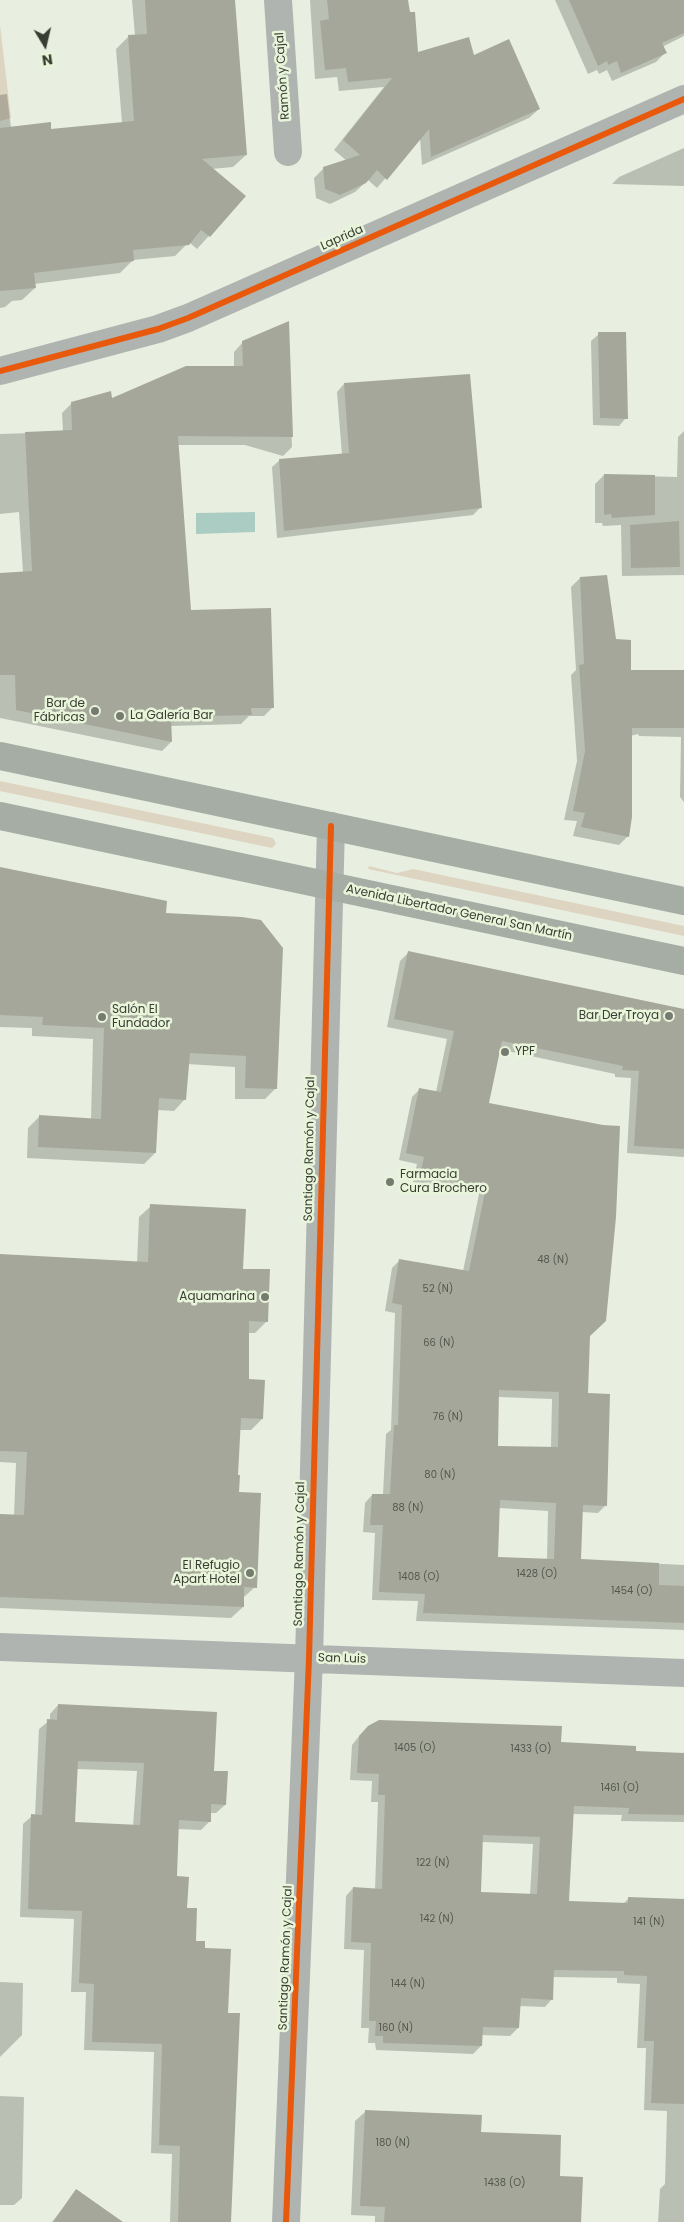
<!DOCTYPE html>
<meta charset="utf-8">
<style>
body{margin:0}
#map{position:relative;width:684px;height:2222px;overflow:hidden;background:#e8efe0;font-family:Poppins,sans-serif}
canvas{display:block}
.north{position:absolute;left:20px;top:20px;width:50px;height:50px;-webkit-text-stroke:4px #e8f5da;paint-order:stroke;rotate:171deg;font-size:14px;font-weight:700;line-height:20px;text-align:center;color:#383d33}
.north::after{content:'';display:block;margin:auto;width:18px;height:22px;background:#383d33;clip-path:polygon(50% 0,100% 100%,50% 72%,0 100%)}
</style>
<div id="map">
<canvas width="684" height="2222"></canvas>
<div class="north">N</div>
</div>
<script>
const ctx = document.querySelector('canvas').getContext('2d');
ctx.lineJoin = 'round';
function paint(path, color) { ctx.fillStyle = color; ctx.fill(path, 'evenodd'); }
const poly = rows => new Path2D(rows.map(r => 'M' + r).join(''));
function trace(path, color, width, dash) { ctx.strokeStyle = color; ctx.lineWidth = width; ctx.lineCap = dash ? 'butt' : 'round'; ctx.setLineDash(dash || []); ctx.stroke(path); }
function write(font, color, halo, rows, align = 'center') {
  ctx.font = font + ' Poppins,sans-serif'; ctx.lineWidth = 5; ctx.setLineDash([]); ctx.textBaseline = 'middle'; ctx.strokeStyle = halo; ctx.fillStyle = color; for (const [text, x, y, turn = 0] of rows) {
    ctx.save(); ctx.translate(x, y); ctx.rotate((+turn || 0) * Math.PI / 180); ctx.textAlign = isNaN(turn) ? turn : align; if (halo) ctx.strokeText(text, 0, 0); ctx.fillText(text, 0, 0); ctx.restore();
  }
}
paint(poly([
 [0,25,11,118,0,121],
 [0,781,273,838,276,844,272,848,0,791],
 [369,866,397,873,413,869,684,926,684,936,368,869]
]), '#ddd5c2');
paint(poly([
 [255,512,255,532,196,534,196,513]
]), '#abccc3');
paint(poly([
 [132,0,233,0,246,155,233,167,211,169,244,197,197,249,189,242,175,256,133,260,120,273,34,284,35,288,22,300,12,301,5,307,0,308,0,95,7,94,11,128,50,131,122,123,116,49,128,37,135,36],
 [310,0,407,0,417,54,473,57,539,109,529,118,422,165,420,138,377,188,368,180,355,192,330,204,316,198,314,178,324,168,347,161,334,150,384,87,339,91,337,77,315,79],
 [555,0,684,0,684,36,662,47,665,53,656,62,612,81,607,70,599,74,597,70,588,74],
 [684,148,684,186,612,184,619,177],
 [287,323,292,447,283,456,245,445,178,445,190,611,273,707,264,716,249,716,241,724,170,726,171,742,162,751,0,718,0,574,23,573,19,512,0,514,0,434,63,432,62,413,72,403,111,400,234,367,234,352,243,342],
 [599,334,626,418,619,426,593,425,591,341],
 [344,384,481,507,473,515,277,538,272,467,280,460,342,455,337,392],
 [684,431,684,575,622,576,621,525,603,526,602,523,595,523,595,484,604,475,677,477,678,437],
 [580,578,630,671,684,672,684,802,680,797,681,737,639,736,638,734,630,736,628,836,619,845,573,836,577,821,564,820,577,761,571,675,576,670,571,587],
 [0,868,165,915,276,1088,265,1099,235,1099,235,1067,187,1064,185,1099,174,1111,157,1110,155,1153,144,1164,27,1158,28,1128,40,1116,91,1120,93,1039,32,1036,32,1028,0,1027],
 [408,953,684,1010,684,1157,627,1153,631,1078,615,1077,615,1074,498,1049,487,1104,589,1336,586,1394,606,1505,598,1513,582,1512,580,1560,684,1565,684,1630,416,1621,418,1601,372,1600,375,1533,363,1532,365,1503,372,1495,383,1495,386,1434,391,1430,395,1313,385,1311,392,1268,400,1260,463,1271,479,1194,413,1182,417,1164,399,1160,412,1097,420,1089,436,1092,447,1039,387,1027,400,961],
 [498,1397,552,1399,551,1448,497,1447],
 [499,1508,548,1511,547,1560,497,1558],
 [151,1206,241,1270,266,1322,255,1333,248,1333,248,1380,262,1419,251,1430,239,1430,236,1476,255,1587,243,1598,243,1607,231,1618,0,1608,0,1515,14,1516,16,1463,0,1462,0,1256,137,1263,139,1217],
 [58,1705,213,1772,225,1805,216,1813,210,1813,210,1821,201,1830,177,1829,176,1877,195,1942,203,1949,227,2014,230,2222,170,2222,172,2154,151,2153,154,2052,84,2050,86,1992,71,1992,74,1919,20,1917,23,1824,32,1816,35,1816,39,1729,50,1720,50,1714],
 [76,1769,137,1771,133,1826,74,1823],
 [360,1735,559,1744,635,1752,684,1754,684,1822,621,1821,622,1815,572,1814,568,1902,623,1904,628,1899,684,1900,684,2222,658,2222,660,2189,665,2184,667,2111,644,2110,646,2048,637,2048,640,1984,617,1983,617,1978,553,1977,552,1999,545,2007,519,2006,518,2028,510,2036,481,2035,481,2046,473,2054,376,2050,375,2043,368,2043,369,2028,361,2028,364,1950,344,1949,346,1896,353,1888,375,1890,378,1802,371,1802,372,1781,350,1780,352,1745],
 [482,1842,533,1844,530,1895,480,1893],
 [0,1982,23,1983,22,2035,0,2057],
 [0,2096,24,2097,22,2198,14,2205,0,2205],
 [365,2112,480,2134,559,2178,580,2222,375,2222,375,2216,351,2215,355,2121],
 [77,2190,121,2222,52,2222]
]), '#0003');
paint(poly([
 [145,0,235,0,247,155,202,159,246,196,210,237,201,230,189,245,133,250,134,261,34,273,36,288,0,291,0,128,51,122,51,129,134,121,128,35,147,34],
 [327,0,408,0,410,12,415,12,418,52,469,37,474,55,509,39,540,109,431,157,429,129,387,180,377,170,366,183,340,195,325,189,323,167,360,155,343,140,392,78,348,82,346,68,325,70,320,21,329,19],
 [569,0,684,0,684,33,662,43,667,53,621,73,617,61,608,65,607,61,598,66],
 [289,321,293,437,178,436,191,610,271,608,274,708,251,708,252,715,171,717,172,742,16,710,15,675,0,675,0,573,32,571,25,432,72,430,71,402,111,391,112,398,186,366,243,366,242,341],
 [598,332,626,332,628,419,600,418],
 [470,374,482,508,284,531,279,459,349,453,344,383],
 [604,474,655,475,655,515,612,518,611,514,604,515],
 [679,521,680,567,631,568,630,525],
 [607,575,616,639,631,640,631,670,684,670,684,728,632,728,632,817,629,837,581,827,585,813,573,811,585,751,579,665,584,664,580,577],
 [0,867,167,901,166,913,242,917,261,920,283,948,277,1089,245,1088,246,1056,190,1053,186,1100,159,1098,156,1153,38,1147,39,1115,101,1119,104,1028,42,1025,43,1017,0,1015],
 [408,951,684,1009,684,1149,634,1146,639,1071,622,1070,623,1066,502,1041,489,1103,603,1125,620,1126,616,1217,606,1321,590,1336,588,1393,610,1394,607,1506,583,1505,581,1559,659,1563,659,1585,684,1586,684,1623,423,1613,425,1594,379,1592,383,1525,370,1525,372,1494,390,1494,394,1425,398,1425,402,1305,392,1303,399,1259,469,1271,486,1187,420,1175,424,1157,406,1153,419,1088,441,1092,454,1031,394,1019],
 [499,1390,559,1392,558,1447,498,1446],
 [500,1500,556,1503,554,1559,498,1557],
 [150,1204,246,1209,243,1269,270,1269,268,1322,249,1321,249,1379,265,1380,263,1419,241,1418,238,1475,240,1475,239,1492,261,1493,257,1588,244,1587,244,1607,0,1597,0,1514,24,1515,27,1452,0,1451,0,1254,148,1262],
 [58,1704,217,1712,214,1771,228,1771,226,1805,211,1804,211,1822,179,1820,177,1876,189,1877,187,1908,197,1908,196,1941,205,1941,205,1948,231,1949,228,2013,240,2013,231,2222,178,2222,180,2146,159,2145,162,2044,92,2042,94,1984,79,1983,82,1911,28,1909,31,1814,42,1815,47,1719,57,1720],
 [78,1761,144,1763,140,1825,75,1822],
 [379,1720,562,1726,561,1742,636,1746,636,1751,684,1753,684,1815,628,1814,629,1808,574,1806,569,1901,628,1903,628,1897,684,1899,684,2104,651,2103,654,2041,644,2041,647,1976,624,1975,624,1971,554,1970,553,2000,521,1998,519,2028,483,2027,482,2046,383,2043,383,2036,375,2036,376,2021,369,2021,371,1943,351,1942,353,1887,382,1889,385,1795,378,1795,379,1774,357,1773,359,1736,368,1726],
 [483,1835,540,1837,537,1894,481,1892],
 [365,2110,482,2115,481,2132,561,2135,560,2176,583,2177,581,2222,384,2222,385,2207,360,2206],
 [76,2189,123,2222,53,2222]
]), '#a5a79a');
trace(poly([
 [278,0,288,152],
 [0,371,158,329,188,318,684,99],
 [0,1647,684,1673],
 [286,2222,309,1658,331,826]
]), '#afb4b0', 28);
trace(poly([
 [0,756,684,901],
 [0,816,684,961]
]), '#a6ada5', 28);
trace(poly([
 [0,371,158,329,188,318,684,99],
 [286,2222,309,1658,331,826]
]), '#e8590c', 6);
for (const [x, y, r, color] of [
 [95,711,5,"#767b70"],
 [120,716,5,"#767b70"],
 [669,1016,5,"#767b70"],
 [102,1017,5,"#767b70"],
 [505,1052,5,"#767b70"],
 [390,1182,5,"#767b70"],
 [265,1297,5,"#767b70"],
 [250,1573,5,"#767b70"]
]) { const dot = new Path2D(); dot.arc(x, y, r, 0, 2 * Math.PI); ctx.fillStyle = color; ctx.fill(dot); trace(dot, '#e8f5da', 2); }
write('10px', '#53584d', null, [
 ["48 (N)",553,1260],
 ["52 (N)",438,1289],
 ["66 (N)",439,1343],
 ["76 (N)",448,1417],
 ["80 (N)",440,1475],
 ["88 (N)",408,1508],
 ["1428 (O)",537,1574],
 ["1408 (O)",419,1577],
 ["1454 (O)",632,1591],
 ["1405 (O)",415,1748],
 ["1433 (O)",531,1749],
 ["1461 (O)",620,1788],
 ["122 (N)",433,1863],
 ["142 (N)",437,1919],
 ["141 (N)",649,1922],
 ["144 (N)",408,1984],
 ["160 (N)",396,2028],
 ["180 (N)",393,2143],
 ["1438 (O)",505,2183]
]);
write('12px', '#383d33', '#e8f5da', [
 ["Ramón y Cajal",283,76,-94],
 ["Laprida",342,238,-24],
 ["Avenida Libertador General San Martín",459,913,12],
 ["Santiago Ramón y Cajal",310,1149,-89],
 ["Santiago Ramón y Cajal",300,1554,-89],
 ["San Luis",342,1659,2],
 ["Santiago Ramón y Cajal",286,1958,-88]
]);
write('12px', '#383d33', '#e8f5da', [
 ["Bar de",85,704],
 ["Fábricas",85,718],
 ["La Galería Bar",130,716,"left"],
 ["Salón El",112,1010,"left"],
 ["Fundador",112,1024,"left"],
 ["Bar Der Troya",659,1016],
 ["YPF",515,1052,"left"],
 ["Farmacia",400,1175,"left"],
 ["Cura Brochero",400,1189,"left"],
 ["Aquamarina",255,1297],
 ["El Refugio",240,1566],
 ["Apart Hotel",240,1580]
], 'right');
</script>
